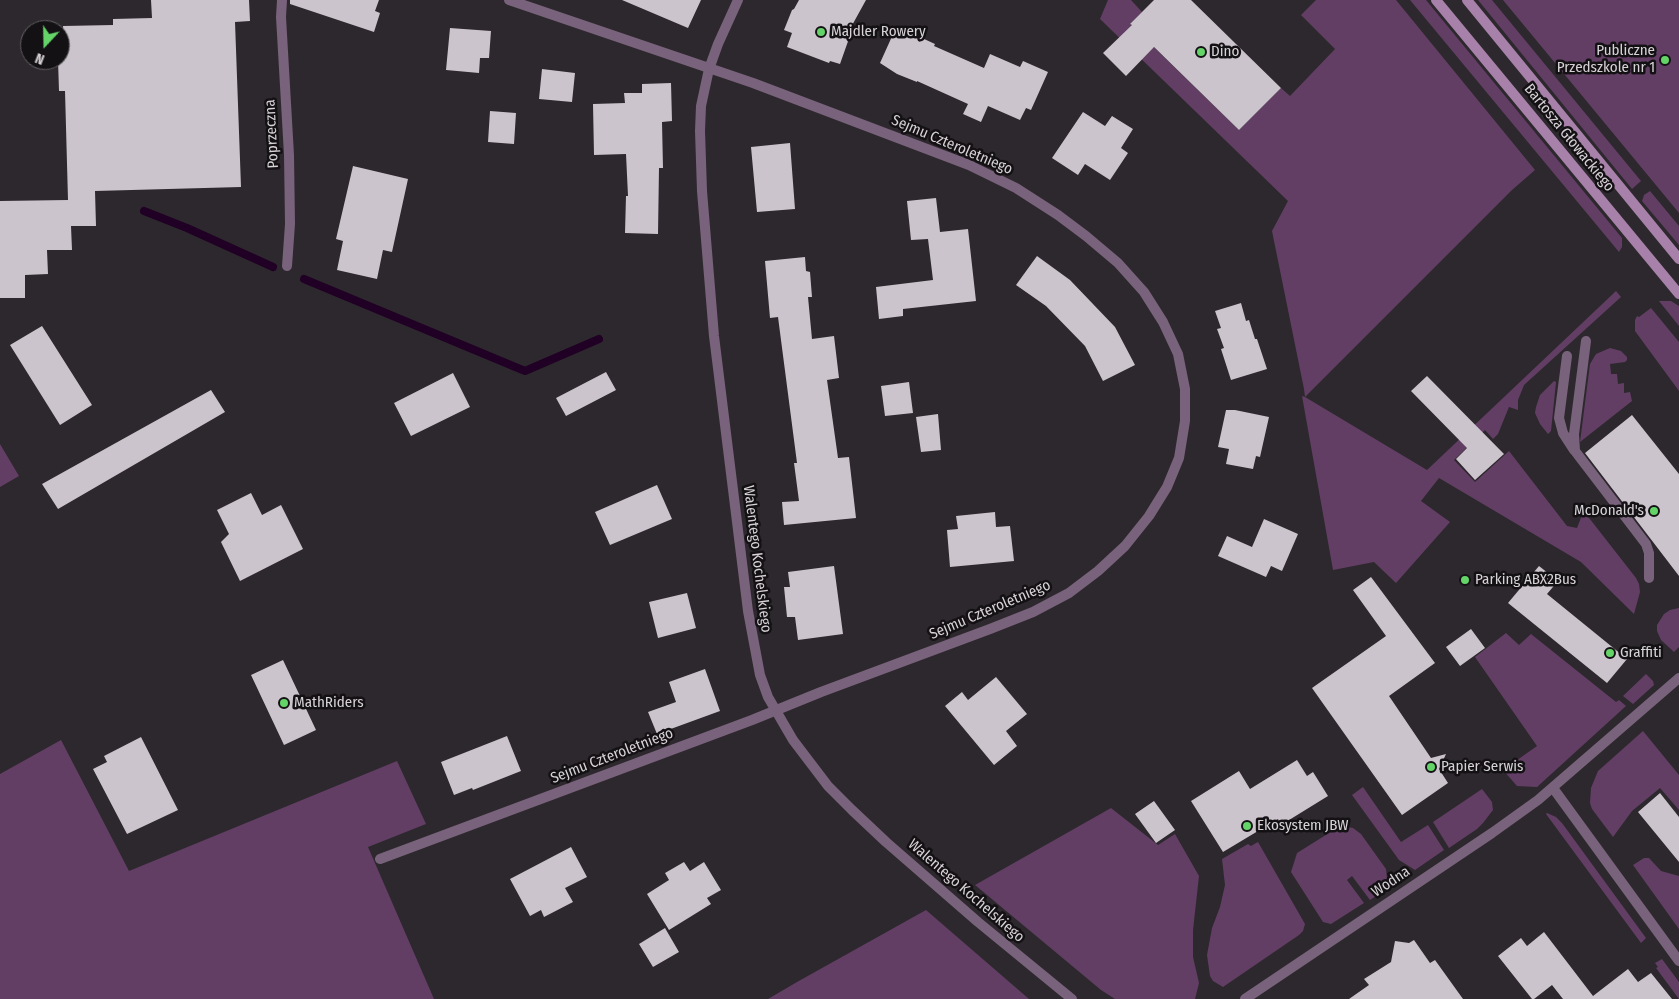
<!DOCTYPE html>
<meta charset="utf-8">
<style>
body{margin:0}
#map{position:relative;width:1679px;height:999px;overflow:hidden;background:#2d282d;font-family:"Fira Sans Condensed",sans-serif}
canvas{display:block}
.north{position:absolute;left:20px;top:20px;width:50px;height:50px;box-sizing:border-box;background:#141114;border:1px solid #625e62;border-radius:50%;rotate:201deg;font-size:14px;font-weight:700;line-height:20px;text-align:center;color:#d6d2d6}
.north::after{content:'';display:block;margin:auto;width:18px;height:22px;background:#64d468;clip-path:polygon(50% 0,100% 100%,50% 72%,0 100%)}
</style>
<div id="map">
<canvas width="1679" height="999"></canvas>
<div class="north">N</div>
</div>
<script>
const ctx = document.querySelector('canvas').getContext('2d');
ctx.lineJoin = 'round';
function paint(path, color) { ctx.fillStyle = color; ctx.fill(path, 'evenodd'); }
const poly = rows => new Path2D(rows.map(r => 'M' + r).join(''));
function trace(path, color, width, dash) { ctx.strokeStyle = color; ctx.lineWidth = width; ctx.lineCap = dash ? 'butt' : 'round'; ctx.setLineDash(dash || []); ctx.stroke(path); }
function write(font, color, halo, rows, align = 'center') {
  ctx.font = font + ' "Fira Sans Condensed",sans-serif'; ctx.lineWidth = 5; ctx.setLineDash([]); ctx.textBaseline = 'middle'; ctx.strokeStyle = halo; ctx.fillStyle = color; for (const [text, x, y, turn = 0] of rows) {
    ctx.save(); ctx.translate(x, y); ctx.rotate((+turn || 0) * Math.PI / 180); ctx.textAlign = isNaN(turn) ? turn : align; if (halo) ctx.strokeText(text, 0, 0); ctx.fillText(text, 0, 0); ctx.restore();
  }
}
paint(poly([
 [1108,0,1131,0,1142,12,1130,24,1239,130,1281,88,1290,96,1335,49,1301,15,1316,0,1396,0,1535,170,1512,190,1305,397,1427,470,1616,291,1621,297,1524,385,1518,400,1518,410,1509,407,1498,434,1493,439,1485,430,1454,460,1475,482,1509,451,1567,526,1577,528,1582,515,1586,514,1636,578,1639,584,1640,592,1634,614,1581,562,1439,478,1421,501,1450,522,1396,583,1374,562,1333,570,1302,396,1305,397,1304,389,1272,231,1288,201,1100,19],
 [1410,0,1426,0,1622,238,1622,247,1619,252],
 [1478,0,1492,0,1641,181,1632,189],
 [1503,0,1679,0,1679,213],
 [1650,191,1679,226,1679,245,1642,201,1644,195],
 [1659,301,1671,301,1679,306,1679,326],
 [1651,308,1679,342,1679,391,1635,331,1635,320,1637,316,1639,317],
 [1610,348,1621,351,1627,357,1627,360,1625,362,1610,364,1611,374,1617,374,1618,384,1624,383,1624,393,1630,392,1632,401,1580,442,1590,364,1596,354],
 [1554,381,1556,382,1551,431,1548,434,1540,424,1535,413,1536,407,1540,395],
 [0,444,19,476,0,487],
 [1679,608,1679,647,1674,652,1661,640,1657,631,1657,625,1664,614,1670,610],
 [1506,633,1519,645,1531,634,1616,702,1619,700,1626,706,1537,787,1517,786,1503,770,1537,746,1475,657],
 [1646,674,1653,681,1654,685,1633,704,1623,696],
 [1643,731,1679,775,1679,810,1660,788,1632,811,1613,837,1592,809,1590,803,1591,788,1598,771],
 [61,740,129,871,397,761,426,824,368,847,434,999,0,999,0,774],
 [1363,787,1401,842,1428,825,1444,850,1415,870,1399,860,1352,795],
 [1482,789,1492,802,1493,810,1483,823,1477,829,1449,848,1433,822],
 [1111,808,1158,845,1175,834,1199,876,1193,930,1193,957,1199,983,1195,999,1115,999,1101,990,975,885],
 [1547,813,1556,817,1562,823,1646,938,1641,943,1546,814],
 [1343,826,1353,828,1361,834,1386,869,1388,888,1370,900,1352,876,1347,880,1364,903,1331,924,1323,922,1291,872,1297,853,1337,828],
 [1258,842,1305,924,1303,931,1299,935,1223,987,1213,981,1210,976,1207,955,1212,928,1220,907,1225,885,1222,859,1248,844,1251,846],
 [1644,858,1649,858,1661,871,1679,876,1679,929,1633,865],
 [926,910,1029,999,768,999,797,982],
 [1662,959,1679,982,1679,999,1656,968,1658,967,1655,963]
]), '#623e65');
trace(poly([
 [144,211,187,228,273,267],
 [304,279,525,371,599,339]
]), '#200024', 8);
paint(poly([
 [151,0,249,0,250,21,235,22,241,187,95,191,96,226,71,226,72,250,47,250,48,274,25,275,25,298,0,298,0,201,68,200,65,91,59,91,58,60,64,60,63,26,113,25,113,19,152,18],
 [290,0,379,0,375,11,380,13,374,32,290,4],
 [622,0,701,0,688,28],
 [799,0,866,0,850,29,852,30,840,64,830,61,829,63,787,47,792,33,784,30,792,10,794,9],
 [1154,0,1191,0,1281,88,1239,130,1154,47,1126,76,1103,53,1132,25,1130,24],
 [450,28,491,31,489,58,480,58,479,73,446,70],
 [894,32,906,38,909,32,935,44,934,46,984,68,990,54,1020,67,1023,61,1048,72,1031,110,1026,108,1020,120,988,106,981,122,963,114,968,104,917,81,917,82,897,74,880,63],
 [542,69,575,73,572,102,539,99],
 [671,83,672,121,662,122,663,168,659,168,658,234,625,233,626,196,628,196,626,154,594,155,593,104,625,103,624,93,642,93,642,84],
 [490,111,516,113,514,144,488,142],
 [1083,112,1105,126,1112,116,1133,129,1121,148,1128,153,1110,180,1085,164,1078,175,1052,158],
 [790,143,795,209,757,212,751,147],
 [353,166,408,179,392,252,383,250,377,279,337,270,343,241,336,239],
 [936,198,940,232,968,229,976,301,903,309,903,316,879,319,876,287,933,280,928,239,911,240,907,201],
 [1037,256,1070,280,1115,327,1135,365,1103,381,1085,346,1046,306,1016,285],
 [805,257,806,271,810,272,812,297,808,297,812,339,834,336,839,378,827,380,838,458,849,457,856,518,784,525,782,502,799,501,794,463,797,463,778,317,770,318,765,261],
 [1241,303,1246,321,1249,320,1255,339,1257,339,1267,369,1231,380,1221,349,1224,348,1217,329,1221,328,1215,311],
 [42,326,92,405,60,425,10,345],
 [606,372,616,390,566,416,556,398],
 [453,373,470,407,411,436,394,403],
 [1427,376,1504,454,1475,480,1456,459,1467,448,1411,391],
 [909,382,913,413,885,416,881,386],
 [211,390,225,412,58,509,42,484],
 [1226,410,1235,410,1269,417,1260,457,1256,456,1253,469,1226,464,1229,449,1218,447],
 [938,414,941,450,921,452,916,417],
 [1632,415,1679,474,1679,576,1585,453],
 [657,485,672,519,610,545,595,512],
 [251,493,262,515,281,505,303,549,240,581,221,542,229,534,217,510],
 [995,512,996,527,1010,526,1014,561,950,567,947,530,958,529,956,516],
 [1264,519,1298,534,1282,571,1271,566,1266,577,1218,556,1227,536,1252,547],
 [834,566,843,634,798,640,795,617,787,617,784,587,790,587,788,572],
 [1539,566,1558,581,1547,594,1627,659,1607,683,1508,603],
 [1371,577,1435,663,1389,696,1431,758,1446,754,1439,769,1448,783,1402,815,1312,688,1386,636,1353,590],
 [687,593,696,628,658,638,649,602],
 [1471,629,1485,648,1460,666,1446,647],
 [283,660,316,730,284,745,251,675],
 [705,669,720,711,657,734,648,712,676,702,669,682],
 [996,677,1027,714,1006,731,1017,746,994,765,945,706,962,692,968,700],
 [507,736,521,771,473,790,472,788,454,795,441,762],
 [141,737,178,810,127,834,93,769,107,762,104,756],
 [1297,760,1307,776,1313,772,1328,796,1281,825,1278,819,1223,852,1191,801,1239,771,1250,789],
 [1660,793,1679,817,1679,862,1638,812],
 [1154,801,1175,830,1156,843,1135,814],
 [571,847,587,877,565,888,573,902,544,917,541,910,530,916,510,879],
 [684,862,690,871,704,862,721,890,707,898,711,904,669,930,647,894,669,880,665,873],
 [665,928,679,952,653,967,639,944],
 [1544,932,1593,996,1628,969,1638,982,1651,973,1672,999,1563,999,1552,985,1534,999,1532,999,1498,956,1521,938,1527,946],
 [1414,940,1430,963,1435,960,1463,999,1349,999,1369,985,1364,979,1391,962,1395,941,1409,943]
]), '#ccc4cc');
trace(poly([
 [1586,341,1574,434,1575,451,1646,544,1649,553,1649,578],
 [1567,356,1559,418,1563,433,1574,450]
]), '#79627b', 10);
trace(poly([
 [282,0,281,17,289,155,290,224,287,266],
 [738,0,718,44,709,69,701,106,700,131,702,191,714,336,748,611,760,675,768,697,793,740,828,786,852,810,886,842,978,922,1072,999],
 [1553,788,1679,961],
 [380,859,752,720,821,692,990,629,1033,612,1069,593,1098,571,1125,546,1149,516,1167,487,1179,458,1185,421,1185,389,1178,354,1163,322,1144,292,1118,263,1086,236,1058,215,1016,188,969,165,753,83,509,0],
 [1245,999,1492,833,1538,800,1679,678]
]), '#79627b', 10);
trace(poly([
 [1436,0,1679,294],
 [1467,0,1679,259]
]), '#a781a9', 10);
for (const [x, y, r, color] of [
 [821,32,5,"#64d468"],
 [1201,52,5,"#64d468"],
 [1665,60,5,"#64d468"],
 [1654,511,5,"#64d468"],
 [1465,580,5,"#64d468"],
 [1610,653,5,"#64d468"],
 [284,703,5,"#64d468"],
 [1431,767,5,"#64d468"],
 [1247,826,5,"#64d468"]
]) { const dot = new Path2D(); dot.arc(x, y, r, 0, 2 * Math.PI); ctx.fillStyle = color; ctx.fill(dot); trace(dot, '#141114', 2); }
write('15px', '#d6d2d6', '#141114', [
 ["Majdler Rowery",831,32],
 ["Publiczne",1655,51,"right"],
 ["Przedszkole nr 1",1655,68,"right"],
 ["Dino",1211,52],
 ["McDonald's",1644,511,"right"],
 ["Parking ABX2Bus",1475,580],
 ["Graffiti",1620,653],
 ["MathRiders",294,703],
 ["Papier Serwis",1441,767],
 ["Ekosystem JBW",1257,826]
], 'left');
write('15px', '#d6d2d6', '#141114', [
 ["Poprzeczna",272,134,-93],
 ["Bartosza Głowackiego",1569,138,51],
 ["Sejmu Czteroletniego",952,145,23],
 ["Walentego Kochelskiego",757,559,83],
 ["Sejmu Czteroletniego",990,610,-23],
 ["Sejmu Czteroletniego",612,756,-21],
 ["Wodna",1391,882,-34],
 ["Walentego Kochelskiego",966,891,41]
]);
</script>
